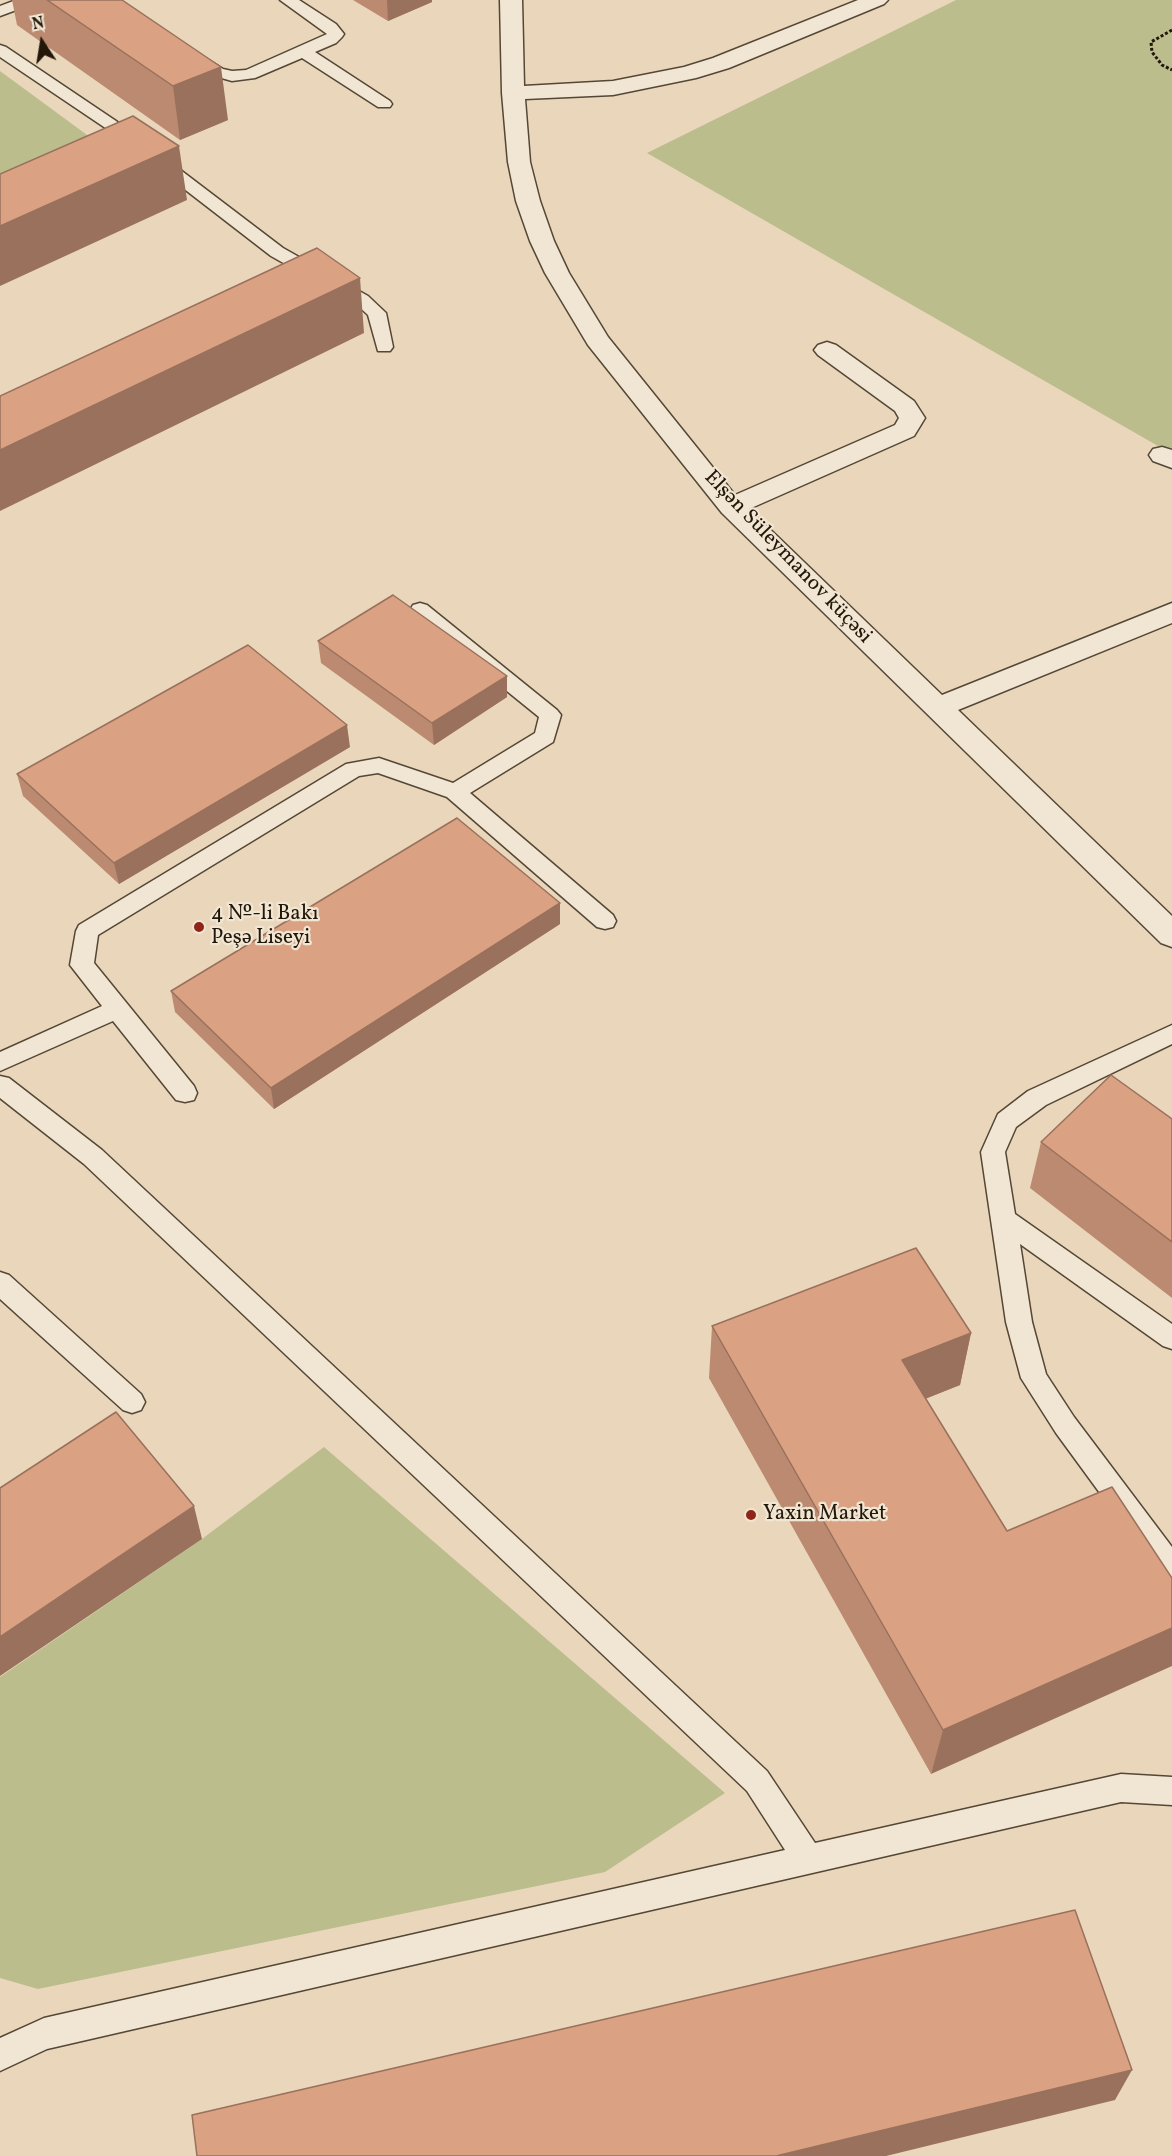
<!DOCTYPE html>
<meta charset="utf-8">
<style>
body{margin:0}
#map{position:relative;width:1172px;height:2156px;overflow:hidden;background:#ead7bb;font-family:Vollkorn,serif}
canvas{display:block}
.north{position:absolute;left:12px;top:12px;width:60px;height:60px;-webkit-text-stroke:4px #f1e5d3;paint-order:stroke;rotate:348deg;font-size:16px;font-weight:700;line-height:24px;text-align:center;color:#221708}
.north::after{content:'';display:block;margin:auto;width:21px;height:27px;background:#221708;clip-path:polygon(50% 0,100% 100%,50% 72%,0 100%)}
</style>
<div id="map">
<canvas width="1172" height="2156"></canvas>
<div class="north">N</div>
</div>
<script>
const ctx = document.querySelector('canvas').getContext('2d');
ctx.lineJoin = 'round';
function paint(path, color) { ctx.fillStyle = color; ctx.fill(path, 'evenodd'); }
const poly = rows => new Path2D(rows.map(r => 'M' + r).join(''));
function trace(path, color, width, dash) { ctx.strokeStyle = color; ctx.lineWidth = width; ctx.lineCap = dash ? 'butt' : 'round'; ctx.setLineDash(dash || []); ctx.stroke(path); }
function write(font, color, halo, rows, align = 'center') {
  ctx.font = font + ' Vollkorn,serif'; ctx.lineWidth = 4.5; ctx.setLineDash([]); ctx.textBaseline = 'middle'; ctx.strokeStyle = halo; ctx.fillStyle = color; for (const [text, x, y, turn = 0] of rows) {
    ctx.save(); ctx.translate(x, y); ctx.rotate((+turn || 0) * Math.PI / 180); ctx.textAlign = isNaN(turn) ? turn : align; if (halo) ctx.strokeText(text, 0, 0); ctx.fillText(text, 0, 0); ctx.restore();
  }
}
paint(poly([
 [956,0,1172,0,1172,454,647,153],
 [0,71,113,154,0,203],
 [324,1447,725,1793,605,1872,38,1989,0,1978,0,1677,202,1539]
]), '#bbbd8d');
const lane = poly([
 [16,0,38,0,35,3,0,16,0,6,16,0],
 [280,0,299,0,336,24,344,34,342,37,336,43,315,52,390,101,392,104,390,107,378,107,302,58,255,78,232,81,211,75,186,56,194,51,223,69,232,71,246,70,327,34,280,0],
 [0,45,6,47,116,121,283,248,368,296,386,313,393,347,390,351,378,351,368,315,356,304,271,256,104,127,0,57,0,45],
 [420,603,427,605,557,710,561,715,553,742,470,793,613,915,616,921,613,927,605,929,597,927,447,797,378,773,359,776,98,935,94,963,194,1086,197,1093,194,1100,185,1102,176,1100,113,1021,0,1071,0,1052,102,1006,70,965,76,931,79,925,346,764,379,758,453,783,535,733,539,717,413,615,410,610,413,605,420,603],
 [1172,1025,1172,1044,1046,1105,1016,1127,1005,1152,1015,1214,1172,1324,1172,1349,1163,1346,1020,1244,1032,1322,1046,1374,1074,1417,1172,1547,1172,1582,1162,1578,1056,1433,1021,1378,1006,1322,981,1152,998,1114,1028,1091,1172,1025],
 [0,1076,9,1078,102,1150,767,1771,815,1843,1121,1774,1172,1777,1172,1805,1121,1802,47,2049,0,2071,0,2038,44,2018,785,1850,747,1791,84,1164,0,1098,0,1076],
 [0,1272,9,1275,141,1394,145,1402,141,1410,132,1413,123,1410,0,1299,0,1272]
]);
const street = poly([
 [500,0,522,0,524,86,613,81,684,67,713,58,858,0,888,0,884,4,729,68,696,78,613,95,525,99,530,162,540,201,554,241,569,273,608,337,735,495,895,425,899,418,895,411,818,355,814,350,818,345,827,342,836,345,914,401,925,418,914,436,749,509,942,695,1172,603,1172,623,958,710,1172,916,1172,947,1161,943,722,513,588,345,545,273,530,241,516,201,508,162,502,93,500,0],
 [1162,447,1172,450,1172,468,1153,461,1149,455,1153,449,1162,447]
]);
trace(lane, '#544735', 3);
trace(street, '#544735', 3);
trace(poly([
 [1172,30,1151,42,1152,52,1162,65,1172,70]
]), '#221708', 3, [3, 2]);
paint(lane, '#f1e5d3');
paint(street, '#f1e5d3');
paint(poly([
 [12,0,122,0,228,120,180,140,17,25],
 [353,0,432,0,432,2,388,21],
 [318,641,507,676,507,697,434,745,321,663],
 [350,747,119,884,23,796,17,774],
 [560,924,274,1109,175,1012,171,991],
 [1172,1119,1172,1298,1030,1188,1041,1142],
 [712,1326,971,1333,960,1385,925,1399,1007,1531,931,1774,709,1378]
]), '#bb8a71');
paint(poly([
 [387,0,432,0,432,2,388,21],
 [221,67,228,120,180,140,173,86],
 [179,146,187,200,0,286,0,226],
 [360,278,364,333,0,511,0,450],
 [507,676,507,697,434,745,432,723],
 [347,725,350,747,119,884,114,863],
 [560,903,560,924,274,1109,271,1088],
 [971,1333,960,1385,892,1412,902,1360],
 [194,1506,202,1539,0,1676,0,1637],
 [1172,1628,1172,1666,931,1774,943,1730],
 [1132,2070,1115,2100,886,2156,776,2156]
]), '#99715c');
const building = poly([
 [47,0,122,0,221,67,173,86,47,0],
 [133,116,179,146,0,226,0,174,133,116],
 [317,248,360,278,0,450,0,396,317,248],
 [393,595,507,676,432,723,318,641,393,595],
 [248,645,347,725,114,863,17,774,248,645],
 [457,818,560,903,271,1088,171,991,457,818],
 [1111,1075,1172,1119,1172,1242,1041,1142,1111,1075],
 [916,1248,971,1333,902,1360,1007,1531,1112,1487,1172,1578,1172,1628,943,1730,712,1326,916,1248],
 [116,1412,194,1506,0,1637,0,1488,116,1412],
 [1075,1910,1132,2070,776,2156,197,2156,192,2115,1075,1910]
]);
paint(building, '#daa183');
trace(building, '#99715c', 1.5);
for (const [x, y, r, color] of [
 [199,927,6,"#8f2418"],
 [751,1515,6,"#8f2418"]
]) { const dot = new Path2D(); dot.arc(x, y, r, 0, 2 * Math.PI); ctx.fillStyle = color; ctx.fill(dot); trace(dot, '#f1e5d3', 2); }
write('21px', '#221708', '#f1e5d3', [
 ["Elşən Süleymanov küçəsi",787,558,46]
]);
write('21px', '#221708', '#f1e5d3', [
 ["4 №-li Bakı",211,915],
 ["Peşə Liseyi",211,939],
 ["Yaxin Market",763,1515]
], 'left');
</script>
